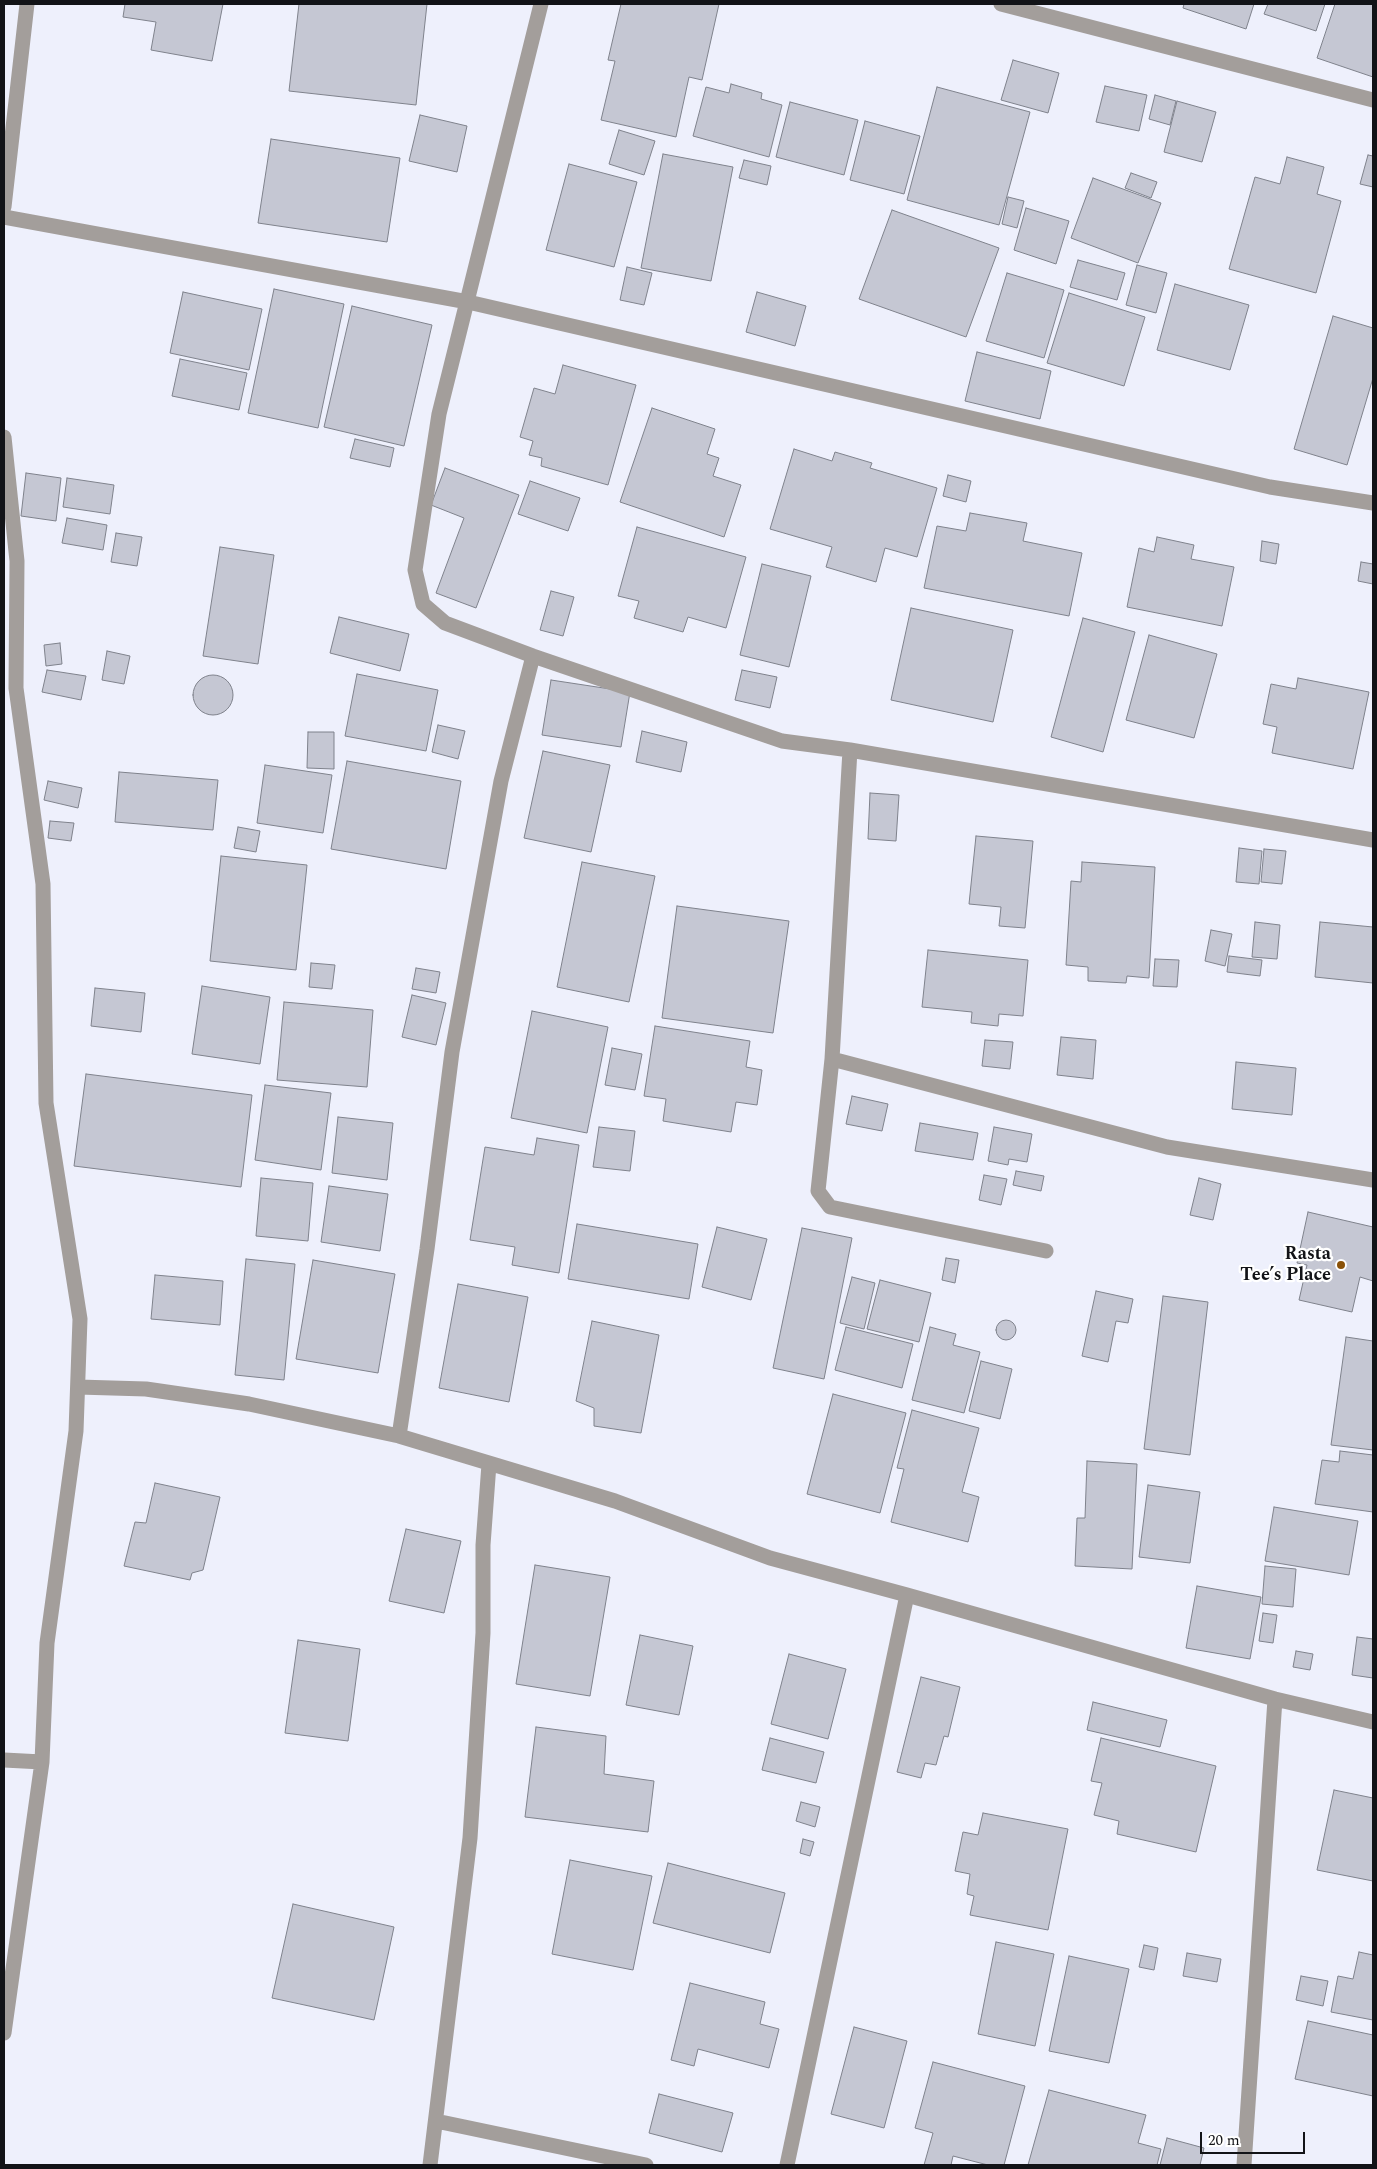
<!DOCTYPE html>
<meta charset="utf-8">
<style>
body{margin:0}
#map{position:relative;width:1377px;height:2169px;overflow:hidden;background:#eef0fc;font-family:Spectral,serif}
canvas{display:block}
.frame{position:absolute;inset:0;border:5px solid #121317;pointer-events:none}
.scale{position:absolute;left:1200px;top:2132px;width:105px;height:22px;box-sizing:border-box;border:2px solid #121317;border-top:0;padding-left:6px;font-size:15px;line-height:18px;white-space:nowrap;color:#121317;-webkit-text-stroke:4px #fff;paint-order:stroke}
</style>
<div id="map">
<canvas width="1377" height="2169"></canvas>
<div class="frame"></div>
<div class="scale">20 m</div>
</div>
<script>
const ctx = document.querySelector('canvas').getContext('2d');
ctx.lineJoin = 'round';
function paint(path, color) { ctx.fillStyle = color; ctx.fill(path, 'evenodd'); }
const poly = rows => new Path2D(rows.map(r => 'M' + r).join(''));
function trace(path, color, width, dash) { ctx.strokeStyle = color; ctx.lineWidth = width; ctx.lineCap = dash ? 'butt' : 'round'; ctx.setLineDash(dash || []); ctx.stroke(path); }
function write(font, color, halo, rows, align = 'center') {
  ctx.font = font + ' Spectral,serif'; ctx.lineWidth = 4.5; ctx.setLineDash([]); ctx.textBaseline = 'middle'; ctx.strokeStyle = halo; ctx.fillStyle = color; for (const [text, x, y, turn = 0] of rows) {
    ctx.save(); ctx.translate(x, y); ctx.rotate((+turn || 0) * Math.PI / 180); ctx.textAlign = isNaN(turn) ? turn : align; if (halo) ctx.strokeText(text, 0, 0); ctx.fillText(text, 0, 0); ctx.restore();
  }
}
const building = poly([
 [125,4,223,4,212,61,151,50,156,22,123,17,125,4],
 [299,4,427,4,416,105,289,91,299,4],
 [621,4,719,4,702,80,689,77,676,137,601,120,615,61,608,60,621,4],
 [1184,4,1254,4,1246,29,1183,8,1184,4],
 [1268,4,1325,4,1316,31,1264,14,1268,4],
 [1335,4,1373,4,1373,77,1317,58,1335,4],
 [1013,60,1059,73,1048,113,1001,100,1013,60],
 [731,84,762,93,761,99,782,105,769,157,693,136,706,87,729,93,731,84],
 [1105,86,1147,95,1139,131,1096,122,1105,86],
 [937,87,1030,112,999,225,907,200,937,87],
 [1155,95,1176,101,1170,125,1149,119,1155,95],
 [1177,101,1216,112,1202,162,1164,152,1177,101],
 [790,102,858,120,844,175,776,157,790,102],
 [420,115,467,126,457,172,409,161,420,115],
 [865,121,920,136,904,194,850,180,865,121],
 [619,130,655,141,644,175,609,164,619,130],
 [271,139,400,158,387,242,258,223,271,139],
 [663,154,733,167,711,281,641,268,663,154],
 [1368,155,1373,156,1373,187,1360,184,1368,155],
 [1287,157,1324,167,1317,194,1341,201,1316,293,1229,269,1255,177,1280,184,1287,157],
 [744,160,771,166,767,185,739,178,744,160],
 [569,164,637,182,614,267,546,250,569,164],
 [1131,173,1157,182,1151,198,1125,188,1131,173],
 [1093,178,1161,203,1138,263,1071,238,1093,178],
 [1008,197,1024,201,1017,228,1002,224,1008,197],
 [1026,208,1069,221,1056,264,1014,250,1026,208],
 [892,210,999,248,966,337,859,299,892,210],
 [1078,260,1125,273,1117,300,1070,287,1078,260],
 [1137,265,1167,273,1156,313,1126,305,1137,265],
 [627,267,652,273,644,305,620,300,627,267],
 [1007,273,1064,290,1044,358,986,341,1007,273],
 [1175,284,1249,305,1230,370,1157,350,1175,284],
 [274,289,344,304,318,428,248,413,274,289],
 [183,292,262,309,249,370,170,353,183,292],
 [757,292,806,306,795,346,746,332,757,292],
 [1069,293,1145,317,1124,386,1047,363,1069,293],
 [352,306,432,325,404,446,324,427,352,306],
 [1333,316,1373,328,1373,378,1347,465,1294,449,1333,316],
 [977,352,1051,371,1040,419,965,401,977,352],
 [180,359,247,373,239,410,172,396,180,359],
 [563,365,636,385,608,485,541,466,542,458,529,455,533,441,520,437,534,388,555,394,563,365],
 [652,408,715,429,707,454,719,458,713,476,741,485,724,537,620,502,652,408],
 [355,439,394,448,390,467,350,458,355,439],
 [794,449,832,461,835,452,872,463,870,468,937,488,917,557,885,548,876,582,826,567,832,547,770,529,794,449],
 [445,468,519,495,476,608,436,593,464,518,431,505,445,468],
 [26,473,61,478,56,521,21,516,26,473],
 [948,475,971,481,966,502,943,496,948,475],
 [67,478,114,485,110,514,63,507,67,478],
 [530,481,580,498,568,531,518,514,530,481],
 [970,513,1027,523,1023,541,1082,553,1069,616,924,588,937,526,966,531,970,513],
 [67,518,107,525,103,550,62,543,67,518],
 [637,527,746,557,726,628,688,617,683,632,634,618,639,601,618,596,637,527],
 [116,533,142,537,137,566,111,562,116,533],
 [1157,537,1194,545,1191,559,1234,567,1222,626,1127,607,1139,548,1154,552,1157,537],
 [1262,541,1279,544,1276,564,1260,561,1262,541],
 [220,547,274,555,258,664,203,656,220,547],
 [1361,562,1373,564,1373,584,1358,581,1361,562],
 [762,564,811,576,789,667,740,655,762,564],
 [551,591,574,597,563,636,540,630,551,591],
 [911,608,1013,630,993,722,891,700,911,608],
 [339,617,409,634,400,671,330,653,339,617],
 [1083,618,1135,632,1103,752,1051,737,1083,618],
 [1149,635,1217,654,1194,738,1126,720,1149,635],
 [60,643,62,664,46,666,44,645,60,643],
 [107,651,130,656,124,684,102,680,107,651],
 [47,670,86,676,81,700,42,692,47,670],
 [742,670,777,677,770,708,735,700,742,670],
 [357,674,438,690,426,751,345,736,357,674],
 '193 695a20 20 0 1 1 40 0a20 20 0 1 1-40 0Z',
 [1298,678,1369,692,1353,769,1272,753,1277,727,1263,724,1271,684,1296,689,1298,678],
 [551,680,630,692,621,747,542,735,551,680],
 [438,725,465,731,458,759,432,752,438,725],
 [642,731,687,742,681,772,636,762,642,731],
 [308,732,334,732,334,769,307,768,308,732],
 [543,751,610,765,591,852,524,838,543,751],
 [347,761,461,781,446,869,331,849,347,761],
 [265,765,332,775,323,833,257,823,265,765],
 [119,772,218,780,213,830,115,822,119,772],
 [48,781,82,788,78,808,44,800,48,781],
 [870,793,899,795,896,841,868,839,870,793],
 [50,821,74,823,71,841,48,838,50,821],
 [238,827,260,831,256,852,234,848,238,827],
 [976,836,1033,841,1025,928,999,926,1001,907,969,904,976,836],
 [1239,848,1262,851,1259,884,1236,882,1239,848],
 [1264,849,1286,851,1282,884,1261,882,1264,849],
 [221,856,307,865,296,970,210,961,221,856],
 [582,862,655,876,629,1002,557,987,582,862],
 [1082,862,1155,867,1149,978,1127,976,1126,983,1088,981,1088,967,1066,965,1071,881,1081,882,1082,862],
 [677,906,789,921,773,1033,662,1018,677,906],
 [1255,922,1280,925,1277,959,1252,957,1255,922],
 [1320,922,1373,927,1373,983,1315,977,1320,922],
 [1211,930,1232,934,1225,966,1205,961,1211,930],
 [928,950,1028,960,1023,1016,999,1014,998,1026,971,1023,972,1012,922,1007,928,950],
 [1229,956,1262,960,1260,976,1227,972,1229,956],
 [1155,959,1179,960,1177,987,1153,986,1155,959],
 [311,963,335,965,332,989,309,987,311,963],
 [416,968,440,972,436,993,412,989,416,968],
 [202,986,270,997,260,1064,192,1054,202,986],
 [95,988,145,993,141,1032,91,1026,95,988],
 [412,995,446,1003,436,1045,402,1037,412,995],
 [284,1002,373,1010,367,1087,277,1080,284,1002],
 [532,1011,608,1027,587,1133,511,1118,532,1011],
 [655,1026,750,1041,746,1067,762,1070,757,1105,736,1102,731,1132,663,1121,666,1099,644,1096,655,1026],
 [1061,1037,1096,1040,1093,1079,1057,1075,1061,1037],
 [985,1040,1013,1042,1010,1069,982,1066,985,1040],
 [612,1048,642,1054,635,1090,605,1085,612,1048],
 [1236,1062,1296,1068,1292,1115,1232,1109,1236,1062],
 [86,1074,252,1095,241,1187,74,1166,86,1074],
 [265,1085,331,1093,321,1170,255,1160,265,1085],
 [852,1096,888,1104,882,1131,846,1124,852,1096],
 [338,1117,393,1123,387,1180,332,1173,338,1117],
 [920,1123,978,1133,973,1160,915,1151,920,1123],
 [599,1127,635,1131,630,1171,593,1167,599,1127],
 [994,1127,1032,1134,1027,1162,1009,1159,1008,1165,988,1161,994,1127],
 [537,1138,579,1145,559,1273,512,1265,515,1247,470,1240,485,1147,534,1155,537,1138],
 [1016,1171,1044,1176,1041,1191,1013,1185,1016,1171],
 [984,1175,1007,1179,1001,1205,979,1200,984,1175],
 [261,1178,313,1183,308,1241,256,1236,261,1178],
 [1199,1178,1221,1184,1213,1220,1190,1215,1199,1178],
 [329,1186,388,1194,380,1251,321,1242,329,1186],
 [1308,1212,1373,1227,1373,1281,1360,1277,1352,1312,1299,1300,1307,1265,1297,1263,1308,1212],
 [577,1224,698,1244,689,1299,568,1279,577,1224],
 [717,1227,767,1239,751,1300,702,1287,717,1227],
 [802,1228,852,1238,824,1379,773,1368,802,1228],
 [946,1258,959,1260,955,1283,942,1280,946,1258],
 [246,1259,295,1264,284,1380,235,1375,246,1259],
 [313,1260,395,1274,378,1373,296,1359,313,1260],
 [155,1275,223,1281,220,1325,151,1319,155,1275],
 [852,1277,875,1283,864,1329,840,1323,852,1277],
 [880,1280,931,1293,919,1342,867,1329,880,1280],
 [458,1284,528,1297,509,1402,439,1388,458,1284],
 [1096,1291,1133,1299,1128,1323,1116,1321,1108,1362,1082,1356,1096,1291],
 [1163,1296,1208,1302,1190,1455,1144,1449,1163,1296],
 '996 1330a10 10 0 1 1 20 0a10 10 0 1 1-20 0Z',
 [592,1321,659,1335,641,1433,594,1426,594,1408,576,1401,592,1321],
 [846,1327,913,1344,902,1388,835,1370,846,1327],
 [930,1327,956,1334,953,1345,980,1352,964,1413,912,1400,930,1327],
 [1346,1337,1373,1341,1373,1450,1331,1445,1346,1337],
 [981,1361,1012,1369,1000,1419,969,1411,981,1361],
 [833,1394,906,1413,880,1513,807,1494,833,1394],
 [912,1410,979,1428,962,1492,979,1497,968,1542,891,1522,904,1469,897,1468,912,1410],
 [1340,1451,1373,1455,1373,1512,1315,1504,1322,1460,1339,1462,1340,1451],
 [1087,1461,1137,1464,1132,1569,1075,1566,1077,1518,1085,1518,1087,1461],
 [155,1483,220,1497,203,1570,192,1573,190,1580,124,1566,135,1522,146,1523,155,1483],
 [1148,1485,1200,1492,1190,1563,1139,1557,1148,1485],
 [1274,1507,1358,1521,1349,1575,1265,1561,1274,1507],
 [406,1529,461,1541,444,1613,389,1601,406,1529],
 [535,1565,610,1577,590,1696,516,1684,535,1565],
 [1265,1566,1296,1569,1293,1607,1262,1604,1265,1566],
 [1197,1586,1261,1597,1250,1659,1186,1648,1197,1586],
 [1263,1613,1277,1615,1273,1643,1259,1641,1263,1613],
 [640,1635,693,1646,679,1715,626,1705,640,1635],
 [1357,1637,1373,1639,1373,1678,1352,1675,1357,1637],
 [298,1640,360,1649,348,1741,285,1733,298,1640],
 [1296,1651,1313,1654,1310,1670,1293,1667,1296,1651],
 [789,1654,846,1669,828,1739,771,1724,789,1654],
 [921,1677,960,1687,948,1737,944,1736,936,1765,925,1763,921,1778,897,1772,921,1677],
 [1093,1702,1167,1720,1160,1747,1087,1730,1093,1702],
 [536,1727,606,1736,604,1774,654,1781,648,1832,525,1817,536,1727],
 [770,1738,824,1752,816,1783,762,1770,770,1738],
 [1101,1738,1216,1766,1196,1852,1117,1834,1119,1821,1094,1815,1102,1783,1091,1781,1101,1738],
 [1334,1790,1373,1798,1373,1881,1317,1870,1334,1790],
 [801,1802,820,1807,815,1827,796,1821,801,1802],
 [983,1813,1068,1829,1048,1930,970,1915,974,1896,967,1894,970,1874,955,1871,963,1832,978,1835,983,1813],
 [803,1839,814,1842,810,1856,800,1853,803,1839],
 [570,1860,652,1876,633,1970,552,1954,570,1860],
 [668,1863,785,1893,770,1953,653,1923,668,1863],
 [293,1904,394,1927,374,2020,272,1998,293,1904],
 [996,1942,1054,1954,1035,2046,978,2034,996,1942],
 [1144,1945,1158,1948,1154,1970,1139,1967,1144,1945],
 [1359,1952,1373,1955,1373,2020,1331,2012,1338,1976,1353,1979,1359,1952],
 [1187,1953,1221,1959,1217,1982,1183,1976,1187,1953],
 [1069,1956,1129,1969,1109,2063,1049,2051,1069,1956],
 [1301,1976,1328,1981,1323,2006,1296,2000,1301,1976],
 [690,1983,765,2002,760,2024,779,2029,769,2068,698,2049,694,2066,671,2060,690,1983],
 [1308,2021,1373,2035,1373,2096,1295,2079,1308,2021],
 [854,2027,907,2041,884,2128,831,2114,854,2027],
 [933,2062,1025,2086,1004,2165,988,2165,953,2156,951,2165,924,2165,933,2133,915,2128,933,2062],
 [1049,2090,1146,2115,1138,2143,1161,2149,1157,2165,1028,2165,1049,2090],
 [659,2094,733,2113,722,2152,649,2133,659,2094],
 [1167,2138,1204,2148,1200,2165,1160,2165,1167,2138]
]);
paint(building, '#c5c7d3');
trace(building, '#7f828c', 1);
trace(poly([
 [541,4,439,414,415,570,423,604,445,623,533,656,782,741,850,750,1373,840],
 [1001,4,1373,100],
 [4,207,27,4],
 [4,217,468,302,1270,487,1373,503],
 [4,437,17,561,16,688,43,884,46,1103,80,1319,76,1431,47,1643,42,1762,4,2033],
 [850,750,832,1059,818,1191,830,1207,1046,1251],
 [832,1059,1167,1147,1373,1180],
 [78,1387,146,1389,249,1404,399,1436,615,1501,770,1558,907,1595,1275,1699,1373,1722],
 [399,1436,427,1249,452,1052,501,781,533,656],
 [4,1760,42,1762],
 [436,2121,646,2165],
 [430,2165,470,1838,483,1633,483,1545,489,1464],
 [787,2165,907,1595],
 [1244,2165,1275,1699]
]), '#a39e9b', 15);
for (const [x, y, r, color] of [
 [1341,1265,5,"#8a5107"]
]) { const dot = new Path2D(); dot.arc(x, y, r, 0, 2 * Math.PI); ctx.fillStyle = color; ctx.fill(dot); trace(dot, '#fff', 2); }
write('bold 18px', '#121317', '#fff', [
 ["Rasta",1331,1255],
 ["Tee’s Place",1331,1276]
], 'right');
</script>
